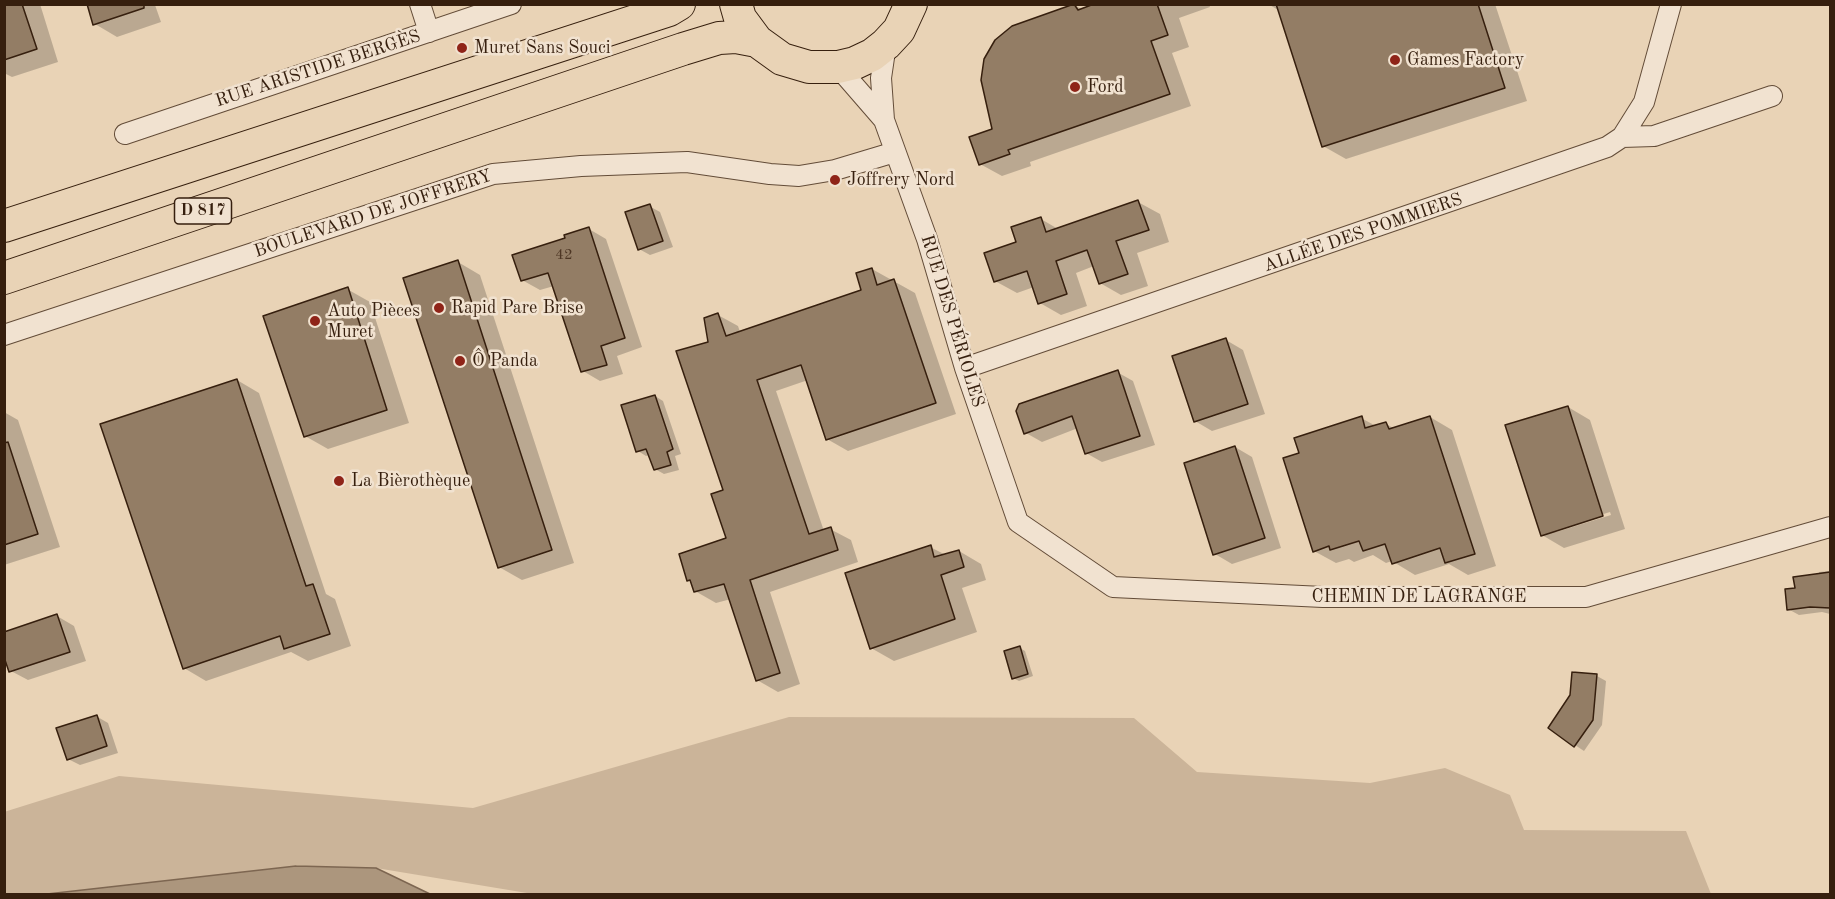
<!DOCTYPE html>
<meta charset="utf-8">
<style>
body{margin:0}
#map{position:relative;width:1835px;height:899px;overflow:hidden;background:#e9d3b6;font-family:"Old Standard TT",serif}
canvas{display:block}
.frame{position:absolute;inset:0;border:6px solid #361f0e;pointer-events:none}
</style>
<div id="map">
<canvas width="1835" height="899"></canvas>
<div class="frame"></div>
</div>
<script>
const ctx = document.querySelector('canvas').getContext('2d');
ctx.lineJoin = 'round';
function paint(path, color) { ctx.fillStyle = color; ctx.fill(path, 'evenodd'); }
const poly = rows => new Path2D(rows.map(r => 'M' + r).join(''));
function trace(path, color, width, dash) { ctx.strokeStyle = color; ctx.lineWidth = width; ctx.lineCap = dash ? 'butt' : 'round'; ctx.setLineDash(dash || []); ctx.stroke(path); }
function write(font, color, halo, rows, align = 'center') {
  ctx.font = font + ' "Old Standard TT",serif'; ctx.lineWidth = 5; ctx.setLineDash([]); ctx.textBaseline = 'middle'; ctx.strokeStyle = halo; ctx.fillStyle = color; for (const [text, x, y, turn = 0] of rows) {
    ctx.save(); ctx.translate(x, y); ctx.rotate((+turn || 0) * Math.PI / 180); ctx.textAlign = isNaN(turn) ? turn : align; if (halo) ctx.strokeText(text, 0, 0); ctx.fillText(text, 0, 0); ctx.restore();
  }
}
paint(poly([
 [789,717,1134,718,1197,772,1370,783,1445,768,1510,795,1524,830,1686,831,1711,894,533,894,376,868,296,866,47,894,5,894,4,812,119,776,473,808]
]), '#cbb499');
const water = poly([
 [296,866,376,868,430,894,47,894,296,866]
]);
paint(water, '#ac967d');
trace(water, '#7d6651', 1.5);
paint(poly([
 [4,4,40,4,58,62,12,77,4,73],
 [88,4,158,4,155,5,161,22,117,37,95,24],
 [1099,4,1209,4,1210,7,1179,18,1189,47,1172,53,1191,106,1030,162,1031,166,1002,176,980,164,1036,19,1076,6,1083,10],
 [1268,4,1495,4,1527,101,1346,159,1323,146,1280,11],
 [1138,202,1160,214,1169,242,1137,253,1148,286,1121,295,1100,283,1094,266,1076,273,1087,306,1061,315,1040,303,1034,287,1017,293,995,281,1018,243,1041,219,1058,229],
 [649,206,660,212,673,247,650,255,639,249],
 [589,229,606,239,642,347,617,356,623,374,600,381,583,371,554,286,540,290,522,280,566,239],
 [458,262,480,275,574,563,522,580,499,567],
 [872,269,915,293,956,414,848,451,827,439,808,380,776,391,824,531,830,529,851,540,858,562,770,592,800,684,778,692,757,680,731,599,716,603,695,591,692,581,689,580,728,539,725,491,710,343,718,315,738,326,740,332,863,291],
 [347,289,370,302,409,423,328,449,305,436],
 [1226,340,1243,350,1265,414,1212,431,1195,421],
 [1117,372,1133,381,1155,445,1102,462,1086,453,1078,428,1042,442,1026,433],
 [237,380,259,393,326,594,335,599,351,646,308,661,291,652,206,681,184,668],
 [655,396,663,401,681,454,675,456,679,470,664,474,655,469,649,455,646,456,638,451],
 [1568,407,1590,420,1625,529,1564,548,1542,535],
 [1610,512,1611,515,1556,532,1556,529],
 [4,412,18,420,60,547,4,565],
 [1430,417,1452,430,1496,566,1468,575,1449,564,1415,575,1392,561,1386,563,1373,555,1354,562,1349,559,1336,563,1314,551,1301,454,1361,418,1376,426,1386,424,1395,429],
 [1235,447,1252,457,1281,548,1232,564,1215,554],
 [930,547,946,555,959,551,981,564,986,580,962,588,977,632,894,661,871,648],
 [1830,571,1830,614,1822,612,1799,615,1788,609,1796,589,1819,575,1819,572],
 [57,616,74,626,86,661,28,680,11,671],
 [1020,648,1025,651,1033,676,1019,681,1013,678],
 [1574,674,1597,676,1606,681,1602,725,1584,751,1575,745,1572,696],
 [96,716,108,723,118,753,80,765,68,759]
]), '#0003');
const building = poly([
 [4,4,22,4,37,49,4,60,4,4],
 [87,4,144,4,144,8,93,25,87,4],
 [1074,4,1078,10,1094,4,1157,4,1168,35,1151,41,1170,94,1008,150,1010,154,979,165,969,137,992,129,981,80,984,59,995,40,1012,26,1074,4],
 [1276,4,1478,4,1505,88,1322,147,1276,4],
 [1138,200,1149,230,1116,241,1128,274,1099,284,1087,250,1056,261,1067,294,1038,304,1027,271,994,282,984,253,1016,242,1011,227,1041,217,1046,232,1138,200],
 [650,204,663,241,638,250,625,212,650,204],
 [589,227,625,338,601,346,607,365,581,372,548,273,521,281,512,255,565,238,564,235,589,227],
 [458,260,552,550,498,568,403,278,458,260],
 [872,268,877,285,894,279,936,403,826,440,801,365,757,380,809,534,831,527,838,550,750,580,780,673,756,681,724,584,694,592,690,580,687,581,679,554,726,538,711,494,723,490,676,351,708,342,704,318,718,313,726,336,861,290,856,273,872,268],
 [348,287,387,410,304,437,263,316,348,287],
 [1226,338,1248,404,1194,422,1172,356,1226,338],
 [1118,370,1140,436,1085,454,1072,416,1024,434,1016,411,1019,404,1118,370],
 [237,379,306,586,313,584,330,634,284,649,280,636,183,669,100,424,237,379],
 [655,395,673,449,667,452,671,465,654,470,646,449,636,452,621,405,655,395],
 [1568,406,1603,516,1541,536,1505,425,1568,406],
 [1362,416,1365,428,1386,422,1389,429,1430,416,1475,554,1445,563,1440,548,1392,564,1385,544,1363,551,1359,541,1330,550,1329,546,1313,552,1283,458,1299,453,1294,438,1362,416],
 [8,442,38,534,4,545,4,443,8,442],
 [1235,446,1265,538,1213,555,1184,463,1235,446],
 [931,545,934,557,959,550,964,567,941,575,955,619,870,649,845,573,931,545],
 [1830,572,1830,608,1810,607,1787,610,1785,589,1795,588,1793,577,1830,572],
 [57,614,70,652,9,672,4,657,4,632,57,614],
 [1020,646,1028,674,1012,679,1004,651,1020,646],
 [1572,672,1597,674,1593,720,1574,747,1548,728,1570,695,1572,672],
 [97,715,107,746,67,760,56,728,97,715]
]);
paint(building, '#937d65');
trace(building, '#361f0e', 1.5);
const street = poly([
 [420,4,429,32],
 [886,44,881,78,884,120,927,239,965,368,1018,522,1113,587,1323,597,1586,597,1830,527],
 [838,67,884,120],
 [125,134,511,4],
 [1622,137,1654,136,1772,96],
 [4,335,493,174,581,166,687,162,770,174,799,176,835,170,895,152],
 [965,368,1607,147,1622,137,1644,102,1671,4]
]);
const primary = poly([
 [736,4,740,18,757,41,782,59,809,67,838,67,855,63,872,55,886,44,899,30,911,4],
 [4,226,669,10,679,4],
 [4,278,683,49,719,38,736,37,757,41]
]);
trace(street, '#634c38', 22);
trace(primary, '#361f0e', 34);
trace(street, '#f1e2d0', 20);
trace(primary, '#e9d3b6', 32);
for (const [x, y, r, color] of [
 [462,48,6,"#8f2418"],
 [1395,60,6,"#8f2418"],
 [1075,87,6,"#8f2418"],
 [835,180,6,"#8f2418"],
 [439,308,6,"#8f2418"],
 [315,321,6,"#8f2418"],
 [460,361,6,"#8f2418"],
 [339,481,6,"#8f2418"]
]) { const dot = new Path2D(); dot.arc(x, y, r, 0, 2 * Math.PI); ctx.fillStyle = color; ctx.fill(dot); trace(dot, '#f1e2d0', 2); }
write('15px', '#4d3624', null, [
 ["42",564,255]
]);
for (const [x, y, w] of [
 [203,211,57]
]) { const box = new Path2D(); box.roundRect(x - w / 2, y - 13, w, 26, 4.5); ctx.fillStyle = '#f1e2d0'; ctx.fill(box); trace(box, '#361f0e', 1.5); }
write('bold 16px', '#361f0e', null, [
 ["D 817",203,211]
]);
write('18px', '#361f0e', '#f1e2d0', [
 ["Muret Sans Souci",474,48],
 ["Games Factory",1407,60],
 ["Ford",1087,87],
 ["Joffrery Nord",847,180],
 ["Rapid Pare Brise",451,308],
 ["Auto Pièces",327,311],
 ["Muret",327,332],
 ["Ô Panda",472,361],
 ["La Bièrothèque",351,481]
], 'left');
write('18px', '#361f0e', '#f1e2d0', [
 ["RUE ARISTIDE BERGÈS",318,69,-18],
 ["BOULEVARD DE JOFFRERY",373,214,-18],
 ["ALLÉE DES POMMIERS",1363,233,-19],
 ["RUE DES PÉRIOLES",952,321,73],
 ["CHEMIN DE LAGRANGE",1419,597]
]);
</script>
